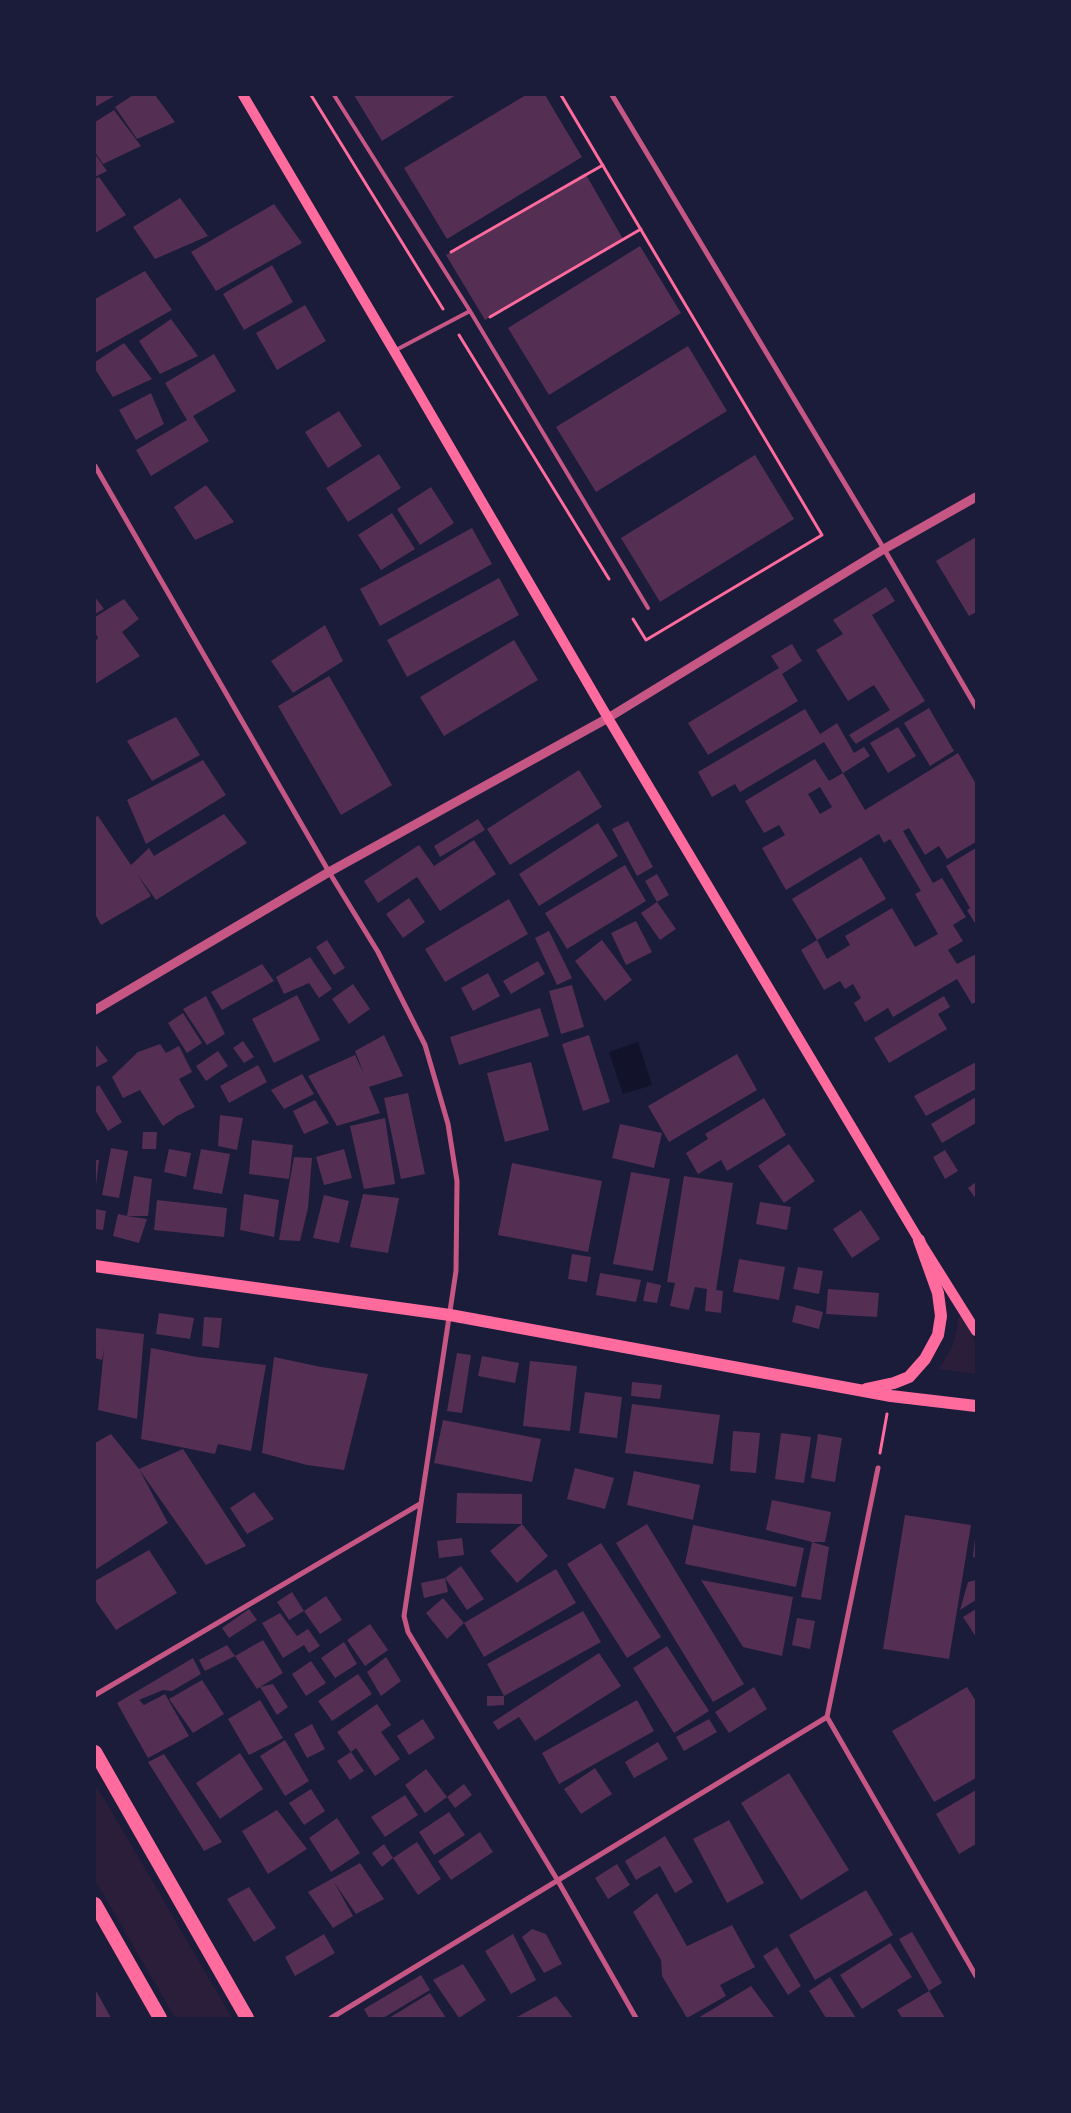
<!DOCTYPE html>
<style>
body{margin:0}
#map{position:relative;width:1071px;height:2113px;overflow:hidden;background:#1b1b3a;font-family:"Source Serif 4",serif}
canvas{display:block}
.frame{position:absolute;inset:0;border:96px solid #1b1b3a;pointer-events:none}
</style>
<div id="map">
<canvas width="1071" height="2113"></canvas>
<div class="frame"></div>
</div>
<script>
const ctx = document.querySelector('canvas').getContext('2d');
ctx.lineJoin = 'round';
function paint(path, color) { ctx.fillStyle = color; ctx.fill(path, 'evenodd'); }
const poly = rows => new Path2D(rows.map(r => 'M' + r).join(''));
function trace(path, color, width, dash) { ctx.strokeStyle = color; ctx.lineWidth = width; ctx.lineCap = dash ? 'butt' : 'round'; ctx.setLineDash(dash || []); ctx.stroke(path); }
paint(poly([
 [961,1316,976,1342,976,1374,939,1369,952,1347,957,1330,958,1318],
 [95,1784,125,1834,232,2018,175,2018,95,1880]
]), '#2a1e3b');
paint(poly([
 [638,1042,652,1085,623,1094,609,1052]
]), '#12122b');
paint(poly([
 [95,95,116,95,95,107],
 [133,95,155,95,175,122,137,139,115,107],
 [354,95,456,95,382,141],
 [526,95,545,95,582,157,447,239,404,168],
 [114,110,141,146,103,164,95,152,95,122],
 [95,154,107,171,95,177],
 [585,173,623,239,485,320,446,255],
 [99,177,126,215,95,233,95,179],
 [180,198,208,236,155,259,133,227],
 [274,204,302,243,216,291,191,252],
 [640,246,681,313,549,395,508,328],
 [272,265,293,302,244,330,223,294],
 [145,271,172,310,95,353,95,299],
 [305,305,326,341,277,370,256,333],
 [171,319,198,356,160,374,139,341],
 [124,343,152,379,113,397,95,369,95,362],
 [688,346,727,411,596,492,556,427],
 [214,354,236,391,193,416,209,441,151,476,136,450,187,420,165,383],
 [151,393,164,424,136,440,119,410],
 [339,411,362,446,328,468,305,432],
 [379,454,401,488,348,522,326,488],
 [755,455,794,519,660,602,621,538],
 [206,485,234,522,195,540,174,507],
 [431,487,454,523,420,545,397,509],
 [392,513,415,549,381,570,358,535],
 [472,528,492,564,380,626,360,589],
 [976,537,976,612,969,616,936,561],
 [499,578,519,615,407,677,387,640],
 [886,587,895,601,872,615,925,701,856,744,849,735,890,710,874,685,848,701,816,650,843,634,833,620],
 [95,597,104,609,95,614],
 [124,599,139,619,122,632,140,656,95,684,95,641,98,638,95,632,95,617],
 [325,625,343,661,293,693,271,661],
 [514,640,538,680,444,736,420,697],
 [792,644,802,661,782,674,798,701,708,755,688,723,779,668,771,656],
 [329,676,392,785,341,815,278,706],
 [929,708,954,751,930,766,904,723],
 [805,709,820,734,837,723,854,753,864,747,870,756,843,773,824,742,740,792,735,784,712,797,698,772],
 [176,717,200,755,152,781,127,741],
 [898,727,916,756,888,773,870,743],
 [958,753,976,784,976,842,947,859,939,846,925,855,909,828,903,831,933,883,942,878,966,917,953,925,963,941,948,950,957,964,976,954,976,1002,972,1004,957,979,893,1017,888,1008,865,1022,854,1003,861,998,853,984,845,989,840,981,824,990,801,950,817,940,827,959,850,945,845,936,892,908,915,947,938,934,915,894,921,891,890,839,884,843,879,834,786,890,762,848,785,835,779,825,764,833,745,801,815,759,829,781,843,773,865,810],
 [820,787,832,807,820,814,808,794],
 [203,760,226,795,146,844,127,800],
 [579,770,602,807,510,865,487,829],
 [224,814,247,843,156,900,137,874,151,896,101,925,95,914,95,817,98,816,131,865,149,848,154,856],
 [478,819,485,830,440,857,434,846],
 [628,821,653,867,637,876,612,829],
 [598,823,618,856,539,906,519,874],
 [474,840,496,874,440,911,417,877,378,903,364,881,419,845,434,866],
 [976,848,976,925,967,910,970,908,946,866],
 [861,857,886,899,817,940,792,899],
 [625,865,646,901,567,949,545,913],
 [657,874,669,895,657,902,645,881],
 [409,898,425,922,403,938,386,914],
 [509,899,528,934,445,982,425,949],
 [657,902,676,929,660,940,641,913],
 [636,921,652,952,626,965,611,933],
 [549,931,572,978,557,985,535,938],
 [327,940,345,968,334,975,316,947],
 [602,940,632,980,605,1001,575,961],
 [310,957,332,989,319,998,309,983,284,994,276,977],
 [538,961,545,974,511,994,503,981],
 [262,964,274,981,222,1010,211,992],
 [488,973,500,996,473,1011,461,988],
 [353,984,370,1009,349,1024,332,999],
 [572,985,584,1027,561,1034,549,991],
 [297,995,320,1040,274,1063,252,1019],
 [206,996,225,1034,207,1045,183,1009],
 [944,996,950,1007,938,1014,947,1029,889,1063,874,1038],
 [540,1008,549,1036,459,1065,450,1037],
 [183,1013,202,1043,187,1053,168,1023],
 [384,1035,403,1076,369,1087,380,1113,337,1126,308,1076,355,1055,364,1074,355,1051],
 [589,1035,610,1102,583,1111,562,1044],
 [243,1041,254,1057,244,1063,233,1048],
 [95,1044,108,1061,95,1068],
 [160,1044,166,1053,179,1046,192,1072,179,1079,195,1107,177,1116,163,1126,140,1090,123,1098,112,1077,138,1052],
 [218,1051,228,1066,206,1081,196,1066],
 [737,1054,757,1090,669,1142,648,1106],
 [531,1062,549,1130,505,1142,487,1073],
 [976,1062,976,1089,926,1116,914,1096],
 [258,1065,267,1082,229,1103,220,1086],
 [302,1074,314,1094,284,1109,271,1090],
 [99,1085,122,1122,108,1131,95,1110,95,1088],
 [408,1093,425,1174,401,1179,384,1098],
 [976,1097,976,1123,942,1143,931,1124],
 [764,1098,786,1135,727,1171,721,1160,698,1174,686,1153,708,1139,705,1134],
 [315,1100,329,1123,304,1134,293,1111],
 [220,1115,243,1118,237,1150,218,1146],
 [385,1118,395,1184,364,1189,350,1126],
 [620,1124,662,1133,654,1168,612,1158],
 [143,1132,157,1132,156,1149,142,1149],
 [252,1140,293,1145,289,1179,249,1174],
 [789,1144,815,1181,784,1203,758,1166],
 [111,1148,128,1151,119,1198,102,1195],
 [169,1149,191,1153,186,1177,164,1172],
 [201,1149,230,1154,222,1194,193,1189],
 [344,1149,352,1178,324,1185,316,1157],
 [945,1150,958,1171,945,1179,933,1157],
 [294,1157,312,1158,308,1208,300,1241,279,1240],
 [95,1160,99,1160,96,1185,95,1185],
 [512,1163,602,1181,588,1252,498,1235],
 [631,1172,670,1179,653,1271,613,1264],
 [134,1176,152,1179,148,1216,127,1216,147,1219,139,1243,113,1236,118,1214,127,1216],
 [684,1176,733,1183,716,1290,723,1291,721,1313,705,1311,707,1289,695,1287,689,1310,670,1306,675,1283,667,1282],
 [976,1182,976,1199,968,1188],
 [244,1194,279,1200,274,1237,240,1230],
 [363,1194,399,1198,388,1253,350,1247],
 [324,1195,349,1201,339,1243,313,1238],
 [157,1200,227,1208,224,1237,154,1230],
 [760,1202,791,1207,787,1230,756,1224],
 [95,1209,106,1211,103,1230,95,1229],
 [861,1210,880,1239,852,1258,833,1229],
 [572,1254,591,1257,587,1282,568,1279],
 [739,1259,785,1267,779,1300,733,1292],
 [798,1267,823,1271,819,1294,793,1289],
 [600,1273,641,1280,636,1302,596,1295],
 [647,1282,661,1285,657,1303,643,1301],
 [828,1289,879,1293,877,1317,826,1314],
 [796,1305,823,1312,819,1329,792,1322],
 [159,1313,194,1318,190,1339,156,1334],
 [204,1317,222,1318,219,1348,202,1346],
 [95,1328,144,1334,137,1419,98,1410,104,1349,102,1360,95,1358],
 [151,1348,197,1357,266,1365,251,1451,218,1444,215,1454,141,1439],
 [457,1353,471,1355,462,1413,447,1411],
 [482,1356,519,1363,515,1383,478,1376],
 [274,1357,321,1367,368,1374,344,1470,307,1465,262,1453],
 [530,1361,577,1366,570,1431,523,1426],
 [632,1382,662,1385,660,1399,631,1396],
 [585,1392,622,1397,617,1438,579,1433],
 [632,1404,720,1415,713,1464,625,1453],
 [443,1420,541,1439,532,1482,434,1463],
 [733,1431,760,1433,756,1473,730,1471],
 [781,1433,811,1437,804,1483,775,1479],
 [111,1434,139,1469,183,1449,246,1546,206,1565,139,1469,168,1523,95,1570,95,1443],
 [818,1434,842,1438,835,1482,811,1478],
 [575,1468,614,1478,605,1509,567,1499],
 [634,1471,700,1485,693,1520,627,1505],
 [254,1492,274,1519,247,1534,230,1508],
 [457,1493,522,1494,522,1524,456,1523],
 [772,1500,831,1512,825,1542,812,1542,766,1530],
 [905,1515,971,1525,949,1659,883,1649],
 [522,1524,548,1556,517,1583,490,1551],
 [647,1524,744,1684,713,1702,616,1543],
 [693,1525,804,1548,796,1587,685,1564],
 [462,1538,464,1555,439,1558,437,1541],
 [975,1538,976,1538,976,1558,973,1557],
 [812,1542,829,1547,821,1600,801,1597],
 [601,1543,661,1637,627,1658,567,1564],
 [149,1550,177,1593,116,1630,95,1600,95,1581],
 [461,1566,484,1599,467,1610,445,1578],
 [556,1569,576,1603,484,1657,464,1623],
 [445,1578,448,1592,424,1598,421,1583],
 [701,1580,793,1597,782,1656,743,1647],
 [976,1580,976,1600,960,1610,968,1582],
 [292,1592,304,1611,326,1596,342,1620,320,1634,304,1611,289,1620,277,1602],
 [443,1598,464,1623,447,1639,426,1613],
 [249,1609,257,1620,229,1638,222,1628],
 [976,1609,976,1637,963,1617],
 [583,1611,601,1642,504,1696,487,1664],
 [280,1613,297,1636,308,1629,320,1646,309,1653,304,1645,283,1658,262,1623],
 [797,1618,815,1621,810,1649,792,1645],
 [370,1624,388,1650,365,1666,347,1640],
 [263,1640,283,1673,260,1687,273,1684,288,1707,277,1715,260,1687,257,1689,235,1656],
 [344,1642,357,1664,335,1678,321,1658],
 [227,1645,235,1656,205,1671,199,1660],
 [667,1646,709,1711,674,1733,633,1668],
 [599,1653,621,1686,535,1741,519,1717,498,1730,493,1722],
 [386,1657,401,1681,381,1696,367,1672],
 [193,1658,201,1674,172,1691,163,1690,139,1700,144,1705,165,1694,189,1736,148,1758,117,1703],
 [311,1661,326,1683,306,1696,292,1674],
 [358,1674,372,1694,332,1721,318,1701],
 [202,1680,224,1714,193,1733,169,1699],
 [754,1687,767,1709,729,1733,715,1712],
 [967,1687,976,1701,976,1778,934,1802,892,1731],
 [487,1696,504,1696,504,1705,487,1706],
 [260,1700,283,1738,249,1755,228,1719],
 [637,1700,654,1731,559,1784,542,1753],
 [377,1704,391,1725,381,1732,400,1759,375,1776,356,1748,351,1752,337,1732],
 [423,1719,435,1738,409,1755,397,1736],
 [709,1719,717,1732,684,1751,676,1737],
 [312,1724,325,1749,307,1758,294,1734],
 [285,1740,309,1781,285,1796,260,1756],
 [658,1742,668,1759,634,1778,625,1762],
 [351,1752,364,1771,350,1780,337,1761],
 [240,1753,263,1789,220,1819,196,1783],
 [164,1754,222,1842,204,1851,148,1762],
 [595,1768,612,1794,581,1814,564,1789],
 [426,1769,447,1797,425,1813,405,1785],
 [789,1773,849,1870,801,1900,741,1803],
 [464,1784,472,1795,455,1808,447,1797],
 [311,1789,325,1811,304,1825,289,1803],
 [976,1790,976,1844,959,1854,936,1814],
 [405,1795,418,1815,385,1837,371,1817],
 [277,1810,307,1849,268,1874,242,1831],
 [449,1812,465,1835,434,1855,419,1832],
 [337,1818,360,1853,331,1872,309,1838],
 [729,1820,764,1883,727,1903,693,1839],
 [480,1832,493,1852,451,1880,438,1861],
 [665,1836,693,1882,675,1893,660,1866,636,1880,625,1861],
 [417,1842,441,1879,418,1895,393,1858,382,1867,372,1853,384,1844,393,1858],
 [360,1863,384,1899,356,1914,334,1882,353,1916,333,1928,308,1892],
 [617,1864,630,1885,608,1899,595,1878],
 [249,1887,276,1928,254,1942,227,1899],
 [866,1890,893,1935,815,1980,789,1935],
 [657,1893,687,1946,732,1925,755,1967,720,1985,726,1996,687,2018,662,1976,661,1960,633,1912],
 [532,1929,546,1934,562,1964,544,1973,522,1937],
 [912,1932,942,1983,929,1991,899,1939],
 [324,1934,335,1953,295,1976,285,1957],
 [513,1934,536,1980,511,1994,485,1951],
 [890,1943,912,1977,862,2009,840,1975],
 [777,1947,801,1986,788,1995,763,1956],
 [463,1964,486,2000,459,2018,433,1980],
 [421,1975,430,1990,383,2018,369,2018,364,2009],
 [830,1977,856,2018,826,2018,809,1991],
 [751,1986,774,2017,698,2018],
 [95,1989,111,2018,95,2018],
 [929,1991,945,2018,902,2018,897,2010],
 [430,1993,446,2018,389,2018],
 [556,1996,573,2018,515,2018]
]), '#542f53');
trace(poly([
 [311,95,443,309],
 [561,95,822,535,646,640,633,619],
 [451,252,603,165],
 [490,317,641,229],
 [459,335,609,579],
 [880,1453,887,1414]
]), '#ff6b9d', 3);
trace(poly([
 [334,95,470,311],
 [394,351,470,311,648,608]
]), '#c65784', 4);
trace(poly([
 [612,95,884,549,976,707],
 [95,466,329,872,378,952,425,1045,448,1124,457,1181,456,1271,404,1616,408,1632,558,1881,636,2018],
 [95,1695,420,1504],
 [827,1717,976,1976],
 [331,2018,827,1717,878,1468]
]), '#c65784', 5);
trace(poly([
 [95,1010,329,872,608,718,884,549,976,497]
]), '#c65784', 9);
trace(poly([
 [243,95,394,351,608,718,919,1240,976,1331]
]), '#ff6b9d', 10);
trace(poly([
 [95,1266,450,1315,891,1396,976,1406],
 [866,1389,894,1383,909,1377,925,1359,938,1335,941,1316,938,1293,919,1240]
]), '#ff6b9d', 12);
trace(poly([
 [95,1752,247,2018],
 [95,1904,160,2018]
]), '#ff6b9d', 14);
</script>
